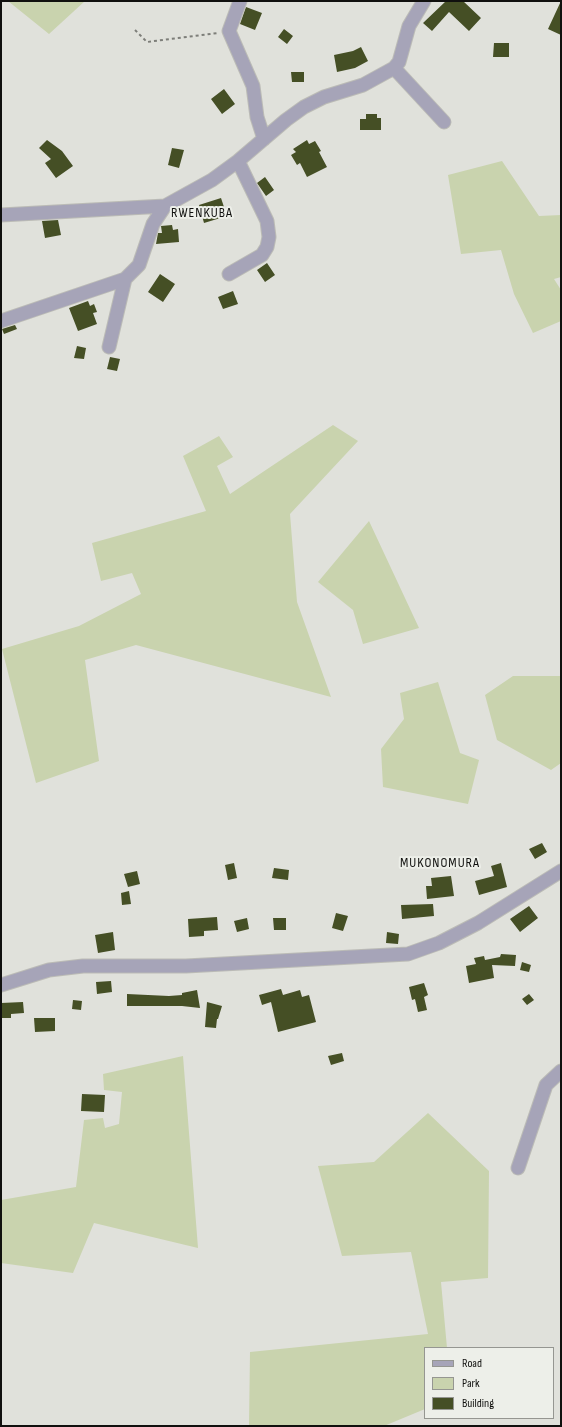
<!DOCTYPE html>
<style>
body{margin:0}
#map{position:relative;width:562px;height:1427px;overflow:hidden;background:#e0e1db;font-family:"Sofia Sans Condensed",sans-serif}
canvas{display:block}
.frame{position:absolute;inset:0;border:2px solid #10100e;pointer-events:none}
.legend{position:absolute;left:424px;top:1347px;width:130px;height:72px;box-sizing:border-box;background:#edefe9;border:1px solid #959691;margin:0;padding:5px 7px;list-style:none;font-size:12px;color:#10100e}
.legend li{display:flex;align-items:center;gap:8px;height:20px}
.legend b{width:20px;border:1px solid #959691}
</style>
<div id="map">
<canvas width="562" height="1427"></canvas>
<div class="frame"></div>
<ul class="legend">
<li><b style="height:5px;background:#a6a4b8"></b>Road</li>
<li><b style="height:11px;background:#c9d3ae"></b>Park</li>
<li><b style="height:11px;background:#454f25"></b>Building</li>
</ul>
</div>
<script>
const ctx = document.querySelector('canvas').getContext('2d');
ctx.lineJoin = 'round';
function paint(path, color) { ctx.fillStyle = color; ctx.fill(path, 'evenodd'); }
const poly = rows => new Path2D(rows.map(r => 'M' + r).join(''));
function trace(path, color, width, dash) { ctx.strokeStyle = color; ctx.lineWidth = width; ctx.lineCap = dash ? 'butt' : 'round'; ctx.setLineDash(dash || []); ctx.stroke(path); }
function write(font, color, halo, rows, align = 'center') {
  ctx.font = font + ' "Sofia Sans Condensed",sans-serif'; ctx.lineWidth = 4; ctx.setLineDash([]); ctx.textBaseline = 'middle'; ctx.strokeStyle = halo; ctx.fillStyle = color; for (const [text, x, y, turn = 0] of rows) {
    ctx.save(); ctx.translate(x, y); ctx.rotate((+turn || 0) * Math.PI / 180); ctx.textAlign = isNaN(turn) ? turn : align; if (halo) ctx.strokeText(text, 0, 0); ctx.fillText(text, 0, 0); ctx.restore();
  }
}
paint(poly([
 [8,1,85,1,49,34],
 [502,161,539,216,561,215,561,277,554,279,561,290,561,321,533,333,514,294,501,250,461,254,448,175],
 [333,425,358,441,290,514,297,602,331,697,136,645,85,660,99,761,36,783,2,649,79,626,141,594,132,573,101,581,92,543,206,511,183,456,219,436,233,457,217,466,230,494],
 [369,521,419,628,363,644,353,610,318,582],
 [513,676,561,676,561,763,551,770,497,740,485,695],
 [438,682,460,753,479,760,468,804,383,787,381,749,404,719,400,693],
 [183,1056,198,1248,94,1223,73,1273,1,1263,1,1200,76,1187,84,1120,103,1118,105,1128,119,1124,122,1092,104,1090,103,1074],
 [428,1113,489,1171,488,1278,441,1282,447,1348,425,1348,425,1409,384,1426,249,1426,250,1352,428,1334,411,1252,342,1256,318,1166,374,1162]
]), '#c9d3ae');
paint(poly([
 [446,1,463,1,481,18,469,31,449,12,432,31,423,23],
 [561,1,561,35,548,29],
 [246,7,262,13,255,30,240,24],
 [284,29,293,36,287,44,278,37],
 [494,43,509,43,509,57,493,57],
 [361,47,368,61,355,68,337,72,334,55,353,51],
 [291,72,304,72,304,82,292,82],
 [224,89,235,104,222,114,211,99],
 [366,114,377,114,377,118,381,118,381,130,360,130,360,119,366,119],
 [47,140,62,151,73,166,56,178,45,163,51,159,39,148],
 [307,140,309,144,315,141,321,151,319,152,327,167,307,177,300,163,297,165,291,155,296,152,293,149],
 [172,148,184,150,179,168,168,165],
 [265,177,274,190,266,196,257,183],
 [221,198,227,216,204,223,199,205],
 [58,220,61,235,45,238,42,221],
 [172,225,173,230,178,229,179,242,156,244,158,233,162,233,161,226],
 [267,263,275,275,265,282,257,270],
 [160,274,175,284,163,302,148,292],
 [233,291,238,304,223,309,218,297],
 [88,301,90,306,94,304,97,312,93,313,97,324,78,331,69,308],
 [15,325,17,329,4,334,2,329],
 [77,346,86,348,84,359,74,358],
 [110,357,120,359,117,371,107,369],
 [542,843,547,852,535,859,529,849],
 [234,863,237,878,228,880,225,865],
 [501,863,507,887,479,895,475,881,494,876,491,866],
 [274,868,289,870,288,880,272,878],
 [137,871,140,884,128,887,124,874],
 [451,876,454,896,427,899,426,886,432,886,431,878],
 [129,891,131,904,122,905,121,893],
 [433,904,434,916,402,919,401,905],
 [529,906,538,918,520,932,510,919],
 [336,913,348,916,343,931,332,928],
 [217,917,218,930,204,931,204,936,189,937,188,919],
 [247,918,249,929,237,932,234,921],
 [273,918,286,918,286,930,274,930],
 [113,932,115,950,98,953,95,935],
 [387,932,399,934,398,944,386,943],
 [501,954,516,955,515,966,492,965,494,978,469,983,466,966,476,964,474,958,484,956,485,960,500,957],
 [522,962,531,965,529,972,520,970],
 [111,981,112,992,97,994,96,982],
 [424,983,428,995,424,997,427,1010,418,1012,415,999,412,1000,409,987],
 [281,989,283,995,300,990,302,997,309,995,316,1022,278,1032,271,1002,262,1005,259,995],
 [197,990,200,1008,182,1006,127,1006,127,994,169,996,182,995,182,993],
 [529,994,534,1000,527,1005,522,999],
 [73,1000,82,1001,81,1010,72,1009],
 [23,1002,24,1013,11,1014,11,1018,1,1018,1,1003],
 [207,1002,222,1006,218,1019,217,1019,216,1028,205,1027],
 [34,1018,55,1018,55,1031,35,1032],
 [342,1053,344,1061,331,1065,328,1056],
 [82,1094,105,1095,104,1112,81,1111]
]), '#454f25');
const minor = poly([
 [240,1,229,31,253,86,257,117,264,139],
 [394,68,444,122],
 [1,215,165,206],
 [229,274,262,255,267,247,269,237,267,221,238,161],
 [1,321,125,279,139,265,153,224,165,206,212,180,238,161,286,120,304,107,324,97,363,85,394,68,399,62,409,26,424,1],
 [109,347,125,279],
 [1,985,49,970,83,966,186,966,408,954,439,943,478,923,561,871],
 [518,1168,546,1085,561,1071]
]);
trace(minor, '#bbbbb6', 15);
trace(poly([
 [135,30,147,42,218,33]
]), '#7d7e79', 2, [3, 3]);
trace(minor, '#a6a4b8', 13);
ctx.letterSpacing = '1px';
write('14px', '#10100e', '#edefe9', [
 ["RWENKUBA",202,213],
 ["MUKONOMURA",440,863]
]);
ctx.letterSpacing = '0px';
</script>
